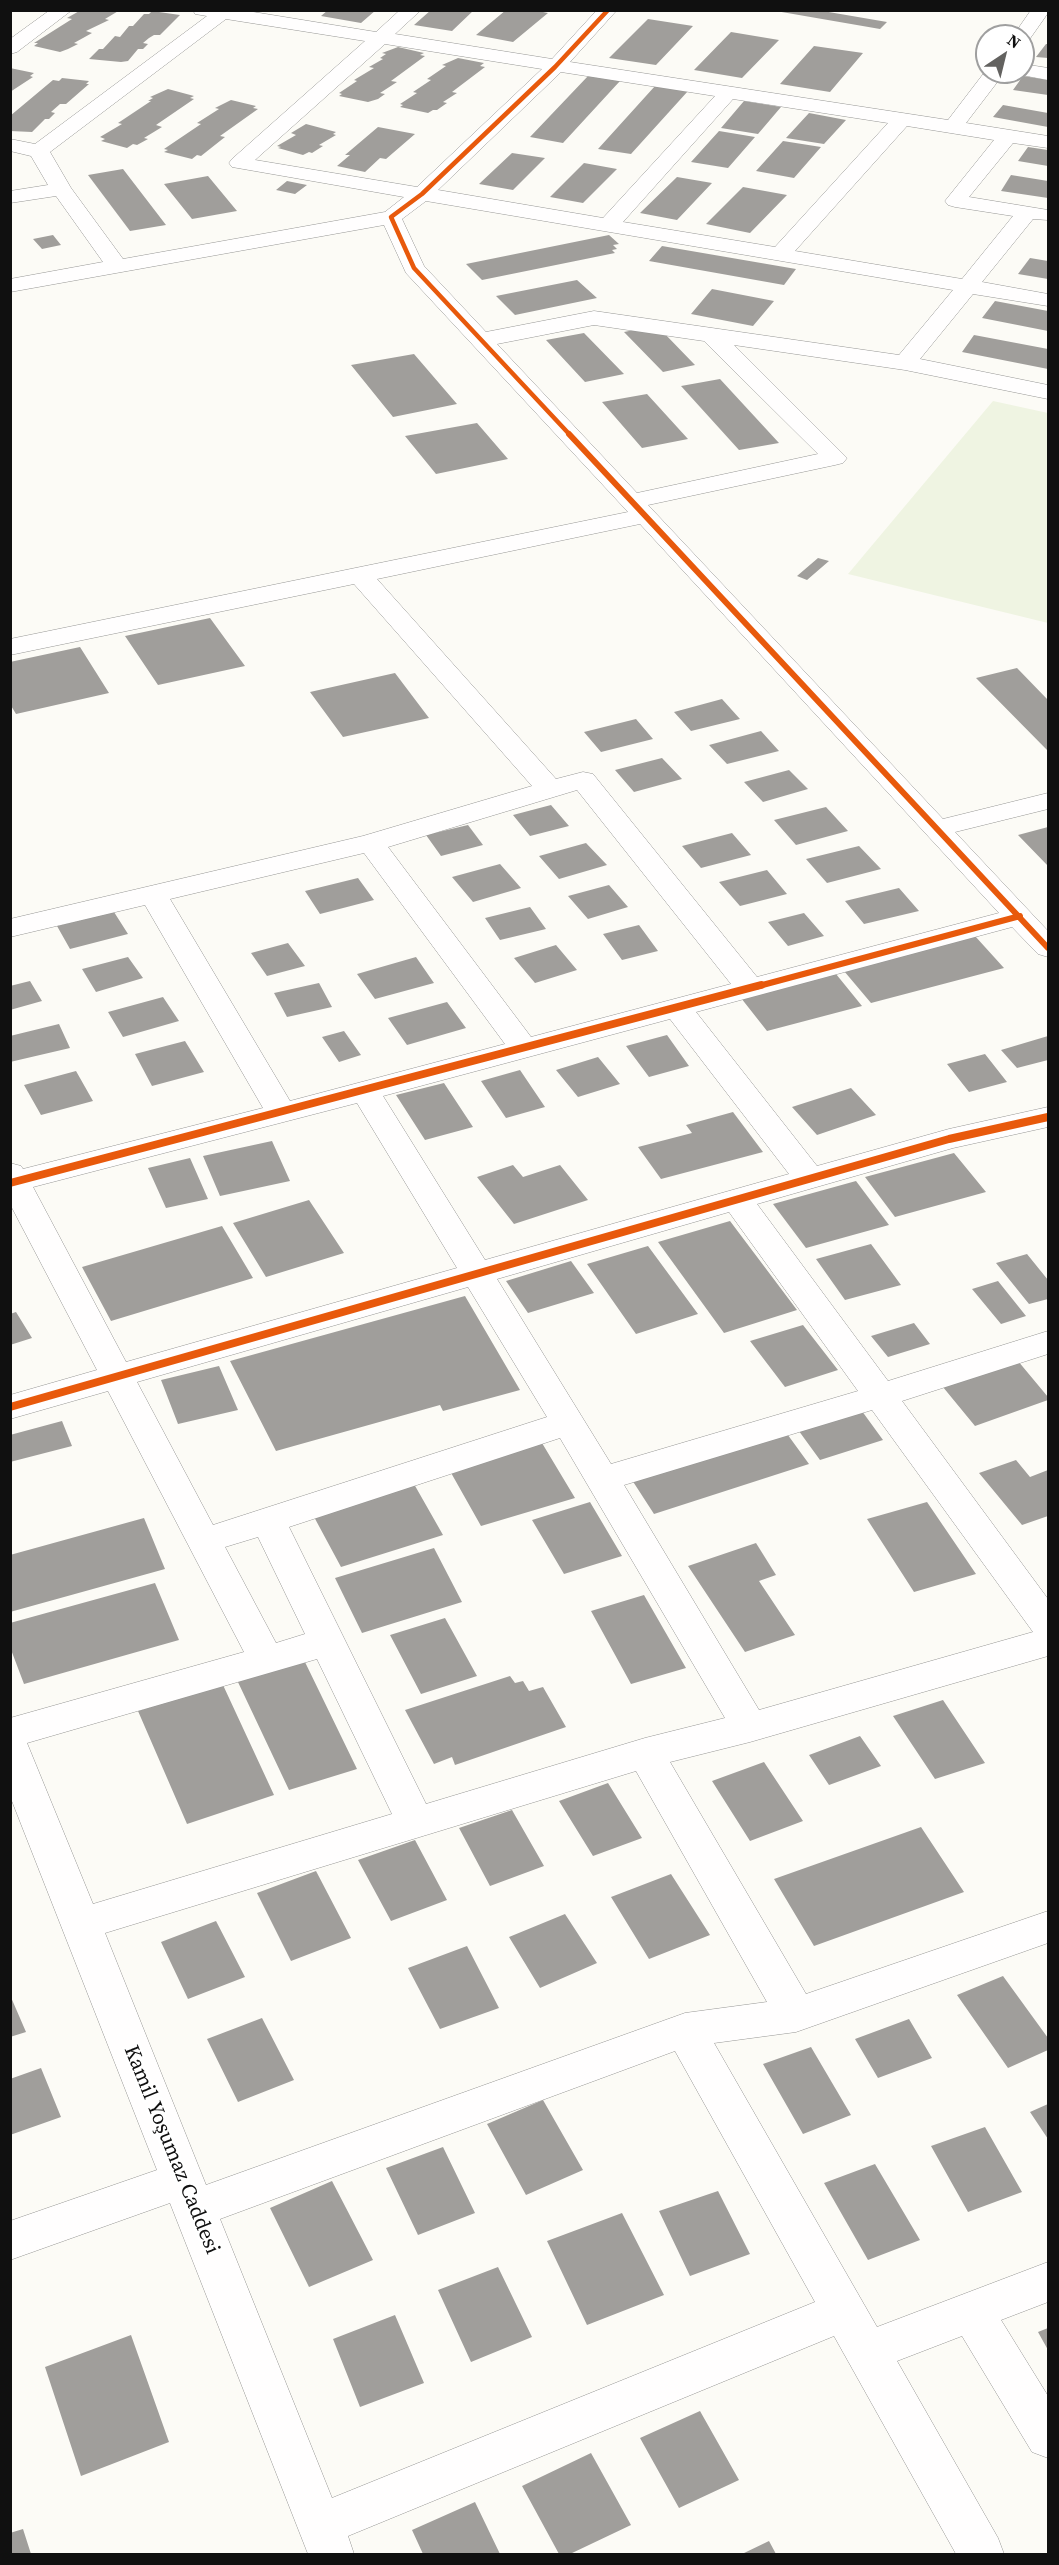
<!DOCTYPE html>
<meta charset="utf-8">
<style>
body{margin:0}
#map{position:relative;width:1059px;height:2565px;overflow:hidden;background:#fcfbf6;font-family:"Source Serif 4",serif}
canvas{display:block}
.frame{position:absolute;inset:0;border:12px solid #101010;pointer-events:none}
.north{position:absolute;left:975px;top:24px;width:60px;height:60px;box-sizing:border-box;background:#fff;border:2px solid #9f9f9f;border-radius:50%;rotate:35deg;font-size:16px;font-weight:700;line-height:24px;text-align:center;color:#101010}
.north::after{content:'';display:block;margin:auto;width:21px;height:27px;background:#636260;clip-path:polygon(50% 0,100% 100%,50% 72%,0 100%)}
</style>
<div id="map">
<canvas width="1059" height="2565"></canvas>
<div class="frame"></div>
<div class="north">N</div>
</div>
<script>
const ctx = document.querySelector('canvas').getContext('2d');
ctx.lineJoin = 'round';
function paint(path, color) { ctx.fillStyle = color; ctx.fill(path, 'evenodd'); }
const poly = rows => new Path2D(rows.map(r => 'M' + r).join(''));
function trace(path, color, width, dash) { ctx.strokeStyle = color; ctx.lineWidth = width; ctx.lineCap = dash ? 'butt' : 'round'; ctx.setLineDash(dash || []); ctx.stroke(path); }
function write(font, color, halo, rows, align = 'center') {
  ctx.font = font + ' "Source Serif 4",serif'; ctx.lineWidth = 6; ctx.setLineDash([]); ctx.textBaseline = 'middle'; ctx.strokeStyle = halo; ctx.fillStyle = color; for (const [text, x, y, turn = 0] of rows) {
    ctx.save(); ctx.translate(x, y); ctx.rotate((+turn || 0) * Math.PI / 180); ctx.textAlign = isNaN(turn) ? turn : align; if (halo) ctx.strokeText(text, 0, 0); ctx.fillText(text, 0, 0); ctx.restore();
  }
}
paint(poly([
 [993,401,1048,413,1048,623,848,574]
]), '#eff4e2');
paint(poly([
 [81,10,120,10,105,19,109,20,86,31,92,33,74,43,78,44,68,49,60,52,34,46,38,43,34,43,72,19,67,18],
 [328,10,376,10,361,23,321,16],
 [431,10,474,10,452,31,414,25],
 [506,10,533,10,548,13,513,42,476,35],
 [770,10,817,10,887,22,880,29],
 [152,11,180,15,160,35,154,35,149,38,143,43,148,44,143,49,138,49,128,61,121,62,89,59,99,49,103,49,115,36,120,37,129,26,133,26,144,14,149,14],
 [648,19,693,26,656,65,609,58],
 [731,32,779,40,742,78,694,70],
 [1046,44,1048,44,1048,58,1036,57],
 [814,46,863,53,830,92,780,84],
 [398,47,424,53,420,55,425,56,391,81,397,82,380,93,385,94,378,99,368,102,339,96,342,94,339,93,357,81,354,80,374,68,369,67,383,59,380,58,386,54,382,53],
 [458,58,484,63,480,66,485,67,452,92,457,93,443,102,447,103,437,110,433,110,428,113,400,107,403,105,400,104,417,93,413,92,431,80,427,79,446,66,442,65],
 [10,68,34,73,30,76,33,77,10,92],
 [588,76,620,81,563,143,530,137],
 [1023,76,1048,80,1048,95,1013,90],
 [62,78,89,81,86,84,89,84,66,104,60,104,51,112,55,113,49,119,45,119,32,132,10,131,10,116,53,80,59,81],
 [655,86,688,91,631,154,598,149],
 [168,89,194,96,190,98,194,99,156,125,162,127,144,138,148,139,137,145,133,144,127,148,101,141,105,139,100,137,122,124,118,123,151,101,148,101,153,98,150,97],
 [231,100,256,106,253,108,258,109,220,136,225,137,201,156,197,155,192,159,164,152,168,150,164,149,201,124,197,123,219,109,215,108],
 [744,101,781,107,758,134,721,128],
 [1003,105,1048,113,1048,127,993,117],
 [809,113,846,120,824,144,786,138],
 [306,124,336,132,333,134,336,135,319,145,323,146,312,153,309,152,303,155,278,148,281,147,277,146,296,135,291,133],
 [378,127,415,134,386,159,380,158,365,172,337,166,350,155,345,155],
 [719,131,755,137,728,168,691,162],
 [783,141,821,147,794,178,756,171],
 [1028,147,1048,150,1048,166,1018,161],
 [512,153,545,158,513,190,479,184],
 [584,163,617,169,583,203,550,197],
 [123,169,166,225,130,231,88,175],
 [1011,175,1048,181,1048,198,1001,191],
 [208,176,237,211,192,219,164,184],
 [677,177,712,183,677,220,640,213],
 [287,181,307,185,295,194,276,190],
 [743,187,787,195,750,233,706,224],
 [53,235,61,245,42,249,33,239],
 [609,235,619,244,613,245,617,249,612,250,615,253,482,280,466,264],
 [662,246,796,269,784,285,649,261],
 [1030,258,1048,261,1048,279,1018,274],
 [577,280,597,298,515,315,496,296],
 [712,289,774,301,753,326,691,314],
 [995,301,1048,311,1048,331,982,318],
 [644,328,663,332,695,365,663,372,624,332],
 [584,333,624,374,585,382,546,340],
 [974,335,1048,349,1048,369,962,352],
 [414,354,457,404,393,417,351,365],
 [720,379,779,443,739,450,681,386],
 [647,394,688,439,642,448,602,402],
 [477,423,508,459,436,474,405,436],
 [818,558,829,561,807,580,797,576],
 [210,618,245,666,158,685,125,636],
 [80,647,109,693,16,714,10,704,10,662],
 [1017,668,1048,700,1048,751,976,678],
 [395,673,429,718,343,737,310,692],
 [722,699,740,719,691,731,674,712],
 [636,719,653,739,601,752,584,732],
 [761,731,779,751,727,764,709,745],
 [662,758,682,779,634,792,615,770],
 [789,770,808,789,763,802,744,782],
 [551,805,569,826,530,836,513,815],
 [826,807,848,831,796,845,774,820],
 [468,825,483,845,441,856,426,835],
 [1048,827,1048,866,1018,835],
 [732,833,751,855,701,868,682,846],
 [586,843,607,865,559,879,539,856],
 [859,846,881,869,827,883,806,859],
 [500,864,521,888,473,902,452,877],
 [767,870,787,894,740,906,719,882],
 [358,878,374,900,320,914,305,891],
 [609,885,628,907,588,919,568,896],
 [899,888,919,911,864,924,845,901],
 [530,907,546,929,500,940,485,918],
 [114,912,128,934,70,949,57,926],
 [804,913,824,936,788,946,768,922],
 [639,925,658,951,622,960,603,934],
 [975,936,1004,968,871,1003,844,971],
 [288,943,305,966,267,976,251,953],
 [556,945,577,970,535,983,514,958],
 [128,957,143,978,96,992,82,969],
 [416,957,434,983,375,999,357,974],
 [836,974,862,1006,767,1031,741,998],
 [30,981,42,1001,10,1010,10,986],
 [319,983,332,1007,287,1017,274,993],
 [163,997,179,1021,123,1037,108,1012],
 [447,1002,466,1028,407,1045,388,1018],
 [59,1024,70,1048,10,1062,10,1036],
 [344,1031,361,1055,339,1062,322,1037],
 [667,1035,689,1066,649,1077,626,1046],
 [1048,1036,1048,1060,1017,1068,1001,1050],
 [185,1041,204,1072,152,1086,135,1054],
 [985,1054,1007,1082,969,1092,947,1064],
 [598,1057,620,1084,578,1097,556,1070],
 [520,1070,545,1107,506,1118,481,1081],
 [76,1071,93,1101,41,1115,24,1085],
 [444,1083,473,1127,425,1140,396,1095],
 [851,1088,876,1115,817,1135,792,1107],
 [733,1112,763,1152,661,1179,638,1147,692,1133,686,1125],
 [272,1141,290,1181,220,1196,203,1156],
 [954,1153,986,1192,895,1217,865,1177],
 [190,1158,208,1199,166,1208,148,1168],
 [513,1165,523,1177,560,1165,588,1200,514,1224,477,1177],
 [856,1181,889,1225,806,1248,773,1204],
 [309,1200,344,1253,266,1277,233,1223],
 [730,1221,797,1310,724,1333,658,1242],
 [222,1226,253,1278,111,1321,82,1267],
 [871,1244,901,1285,845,1300,816,1259],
 [648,1246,698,1314,636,1334,587,1264],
 [1027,1254,1048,1280,1048,1299,1029,1304,996,1263],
 [571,1261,594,1293,528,1313,506,1281],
 [998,1281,1026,1316,1001,1324,972,1289],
 [465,1296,520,1390,443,1411,440,1405,276,1451,230,1361],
 [16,1312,32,1338,10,1345,10,1314],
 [914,1323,930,1344,888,1357,871,1336],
 [803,1325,838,1370,785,1387,750,1341],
 [1013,1355,1048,1397,1048,1400,975,1426,938,1381],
 [219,1366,238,1410,178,1424,161,1380],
 [859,1407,883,1440,820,1460,796,1427],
 [62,1421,72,1446,10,1462,10,1435],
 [785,1431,809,1464,654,1514,632,1480],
 [542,1443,575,1498,481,1526,450,1471],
 [1016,1460,1030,1477,1048,1470,1048,1516,1022,1525,979,1473],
 [414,1484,443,1535,341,1567,313,1515],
 [590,1502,622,1556,564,1574,532,1520],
 [927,1502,976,1574,914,1592,867,1519],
 [144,1518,165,1569,10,1612,10,1555],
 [756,1543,776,1575,759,1581,795,1635,745,1652,688,1566],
 [434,1548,462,1602,362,1633,335,1578],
 [155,1583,179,1640,24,1684,10,1647,10,1623],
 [644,1595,686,1668,631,1684,591,1611],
 [445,1618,477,1676,421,1694,390,1635],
 [304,1660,357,1769,289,1790,237,1680],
 [510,1676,515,1683,523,1681,529,1691,543,1687,566,1727,455,1765,452,1757,434,1764,405,1710],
 [223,1685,274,1795,187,1824,138,1711],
 [943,1700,985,1763,935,1779,893,1716],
 [860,1736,881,1766,829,1785,809,1755],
 [764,1762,803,1821,750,1841,712,1781],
 [608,1783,642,1838,593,1856,559,1801],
 [512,1810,544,1866,490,1886,459,1828],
 [921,1827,964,1892,814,1946,774,1879],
 [415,1840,447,1900,391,1921,358,1860],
 [316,1871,351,1938,291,1961,257,1893],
 [671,1874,710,1935,649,1959,611,1897],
 [565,1914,597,1963,540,1988,509,1937],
 [216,1921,245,1977,188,1999,161,1942],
 [467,1946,499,2008,440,2029,408,1968],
 [1003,1976,1048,2038,1048,2050,1008,2068,957,1995],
 [10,1995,26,2032,10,2037],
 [262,2018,294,2080,238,2102,207,2039],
 [909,2019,932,2058,878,2078,855,2039],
 [811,2047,851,2115,803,2134,763,2064],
 [41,2068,61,2117,10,2135,10,2079],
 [543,2100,583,2170,526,2195,487,2124],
 [1048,2104,1048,2139,1030,2112],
 [985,2127,1022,2192,968,2212,931,2146],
 [443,2147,475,2213,418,2235,386,2168],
 [875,2164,920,2240,868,2260,824,2183],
 [332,2181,373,2260,309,2287,270,2208],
 [718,2191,750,2254,690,2276,659,2211],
 [622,2213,664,2295,587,2325,547,2241],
 [498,2267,532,2337,471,2362,438,2290],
 [395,2315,424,2383,360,2407,333,2339],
 [1048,2328,1048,2350,1038,2332],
 [131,2335,169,2442,81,2476,45,2367],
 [700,2411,739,2480,679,2508,640,2438],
 [591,2453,631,2525,570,2554,559,2554,522,2486],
 [475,2502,500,2554,423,2554,412,2530],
 [23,2529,31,2554,10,2554,10,2533],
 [769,2541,776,2554,742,2554]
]), '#a09e9b');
const minor = poly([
 [50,10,72,10,17,52,10,54,10,39,50,10],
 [193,10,241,10,376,32,400,10,421,10,395,34,552,59,597,10,617,10,570,62,948,120,987,69,987,72,1005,72,966,123,1048,136,1048,148,1013,143,969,197,1048,210,1048,220,1033,219,982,282,1048,294,1048,306,973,294,920,359,1048,385,1048,399,905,370,734,345,847,458,843,463,835,465,648,505,943,819,1048,793,1048,809,955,832,1048,931,1048,957,1038,954,1012,927,696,1012,817,1166,949,1129,1048,1107,1048,1127,953,1148,757,1204,888,1381,1048,1331,1048,1354,902,1401,1048,1599,1048,1656,750,1742,670,1762,806,1994,1048,1911,1048,1943,796,2032,714,2043,877,2327,1048,2262,1048,2302,1001,2320,1048,2396,1048,2458,1032,2452,962,2336,897,2361,998,2538,1004,2554,956,2554,834,2336,348,2536,354,2554,308,2554,170,2203,10,2260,10,2221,157,2170,10,1796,10,1718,244,1652,108,1391,10,1419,10,1395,97,1370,10,1204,10,1163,21,1166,23,1169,263,1108,145,905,10,937,10,919,363,836,532,786,354,584,10,655,10,639,628,512,406,273,384,225,10,292,10,279,103,262,56,196,10,203,10,191,48,185,31,156,10,151,10,139,35,144,207,16,195,14,193,10],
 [226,19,365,41,232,159,229,163,232,167,404,197,385,212,123,259,71,188,50,152,226,19],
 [385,44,542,69,417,187,255,160,385,44],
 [561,72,715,96,603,218,438,190,561,72],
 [733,99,888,123,775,247,623,222,733,99],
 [907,126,994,140,945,201,948,205,955,207,1013,216,962,279,795,251,907,126],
 [426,201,953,290,899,355,594,311,486,332,424,266,402,219,426,201],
 [594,325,704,341,818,454,637,493,497,344,594,325],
 [640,524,999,913,757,977,593,774,583,772,556,779,377,579,640,524],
 [577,790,731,984,531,1037,388,847,577,790],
 [364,853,505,1044,290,1101,170,899,364,853],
 [670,1019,789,1174,485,1260,383,1096,670,1019],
 [357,1103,457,1268,126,1362,33,1187,357,1103],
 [729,1212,858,1391,611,1464,497,1279,729,1212],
 [468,1287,547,1417,213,1525,137,1382,468,1287],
 [872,1410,1033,1632,759,1710,624,1485,872,1410],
 [560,1438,725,1718,645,1738,426,1804,289,1527,560,1438],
 [258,1537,305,1634,276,1643,225,1547,258,1537],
 [317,1659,392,1814,93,1904,27,1743,317,1659],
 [636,1771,767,2002,685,2013,206,2185,105,1933,636,1771],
 [675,2051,815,2302,332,2498,220,2219,675,2051],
 [1031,10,1048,10,1048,13,1029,40,1023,41,1023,36,1013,36,1031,10],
 [1023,64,1048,68,1048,80,1016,74,1015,72,1023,72,1023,64]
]);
trace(minor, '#969694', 1);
paint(minor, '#fffefe');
trace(poly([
 [571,436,414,268,391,217,422,194,555,67,608,10]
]), '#e8590c', 4.5);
trace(poly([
 [569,434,1048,948],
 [755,987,1020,916]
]), '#e8590c', 6);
trace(poly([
 [10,1183,761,985],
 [10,1407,949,1139,1048,1117]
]), '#e8590c', 8);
write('21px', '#101010', '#fff', [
 ["Kamil Yoşumaz Caddesi",171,2150,68]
]);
</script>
